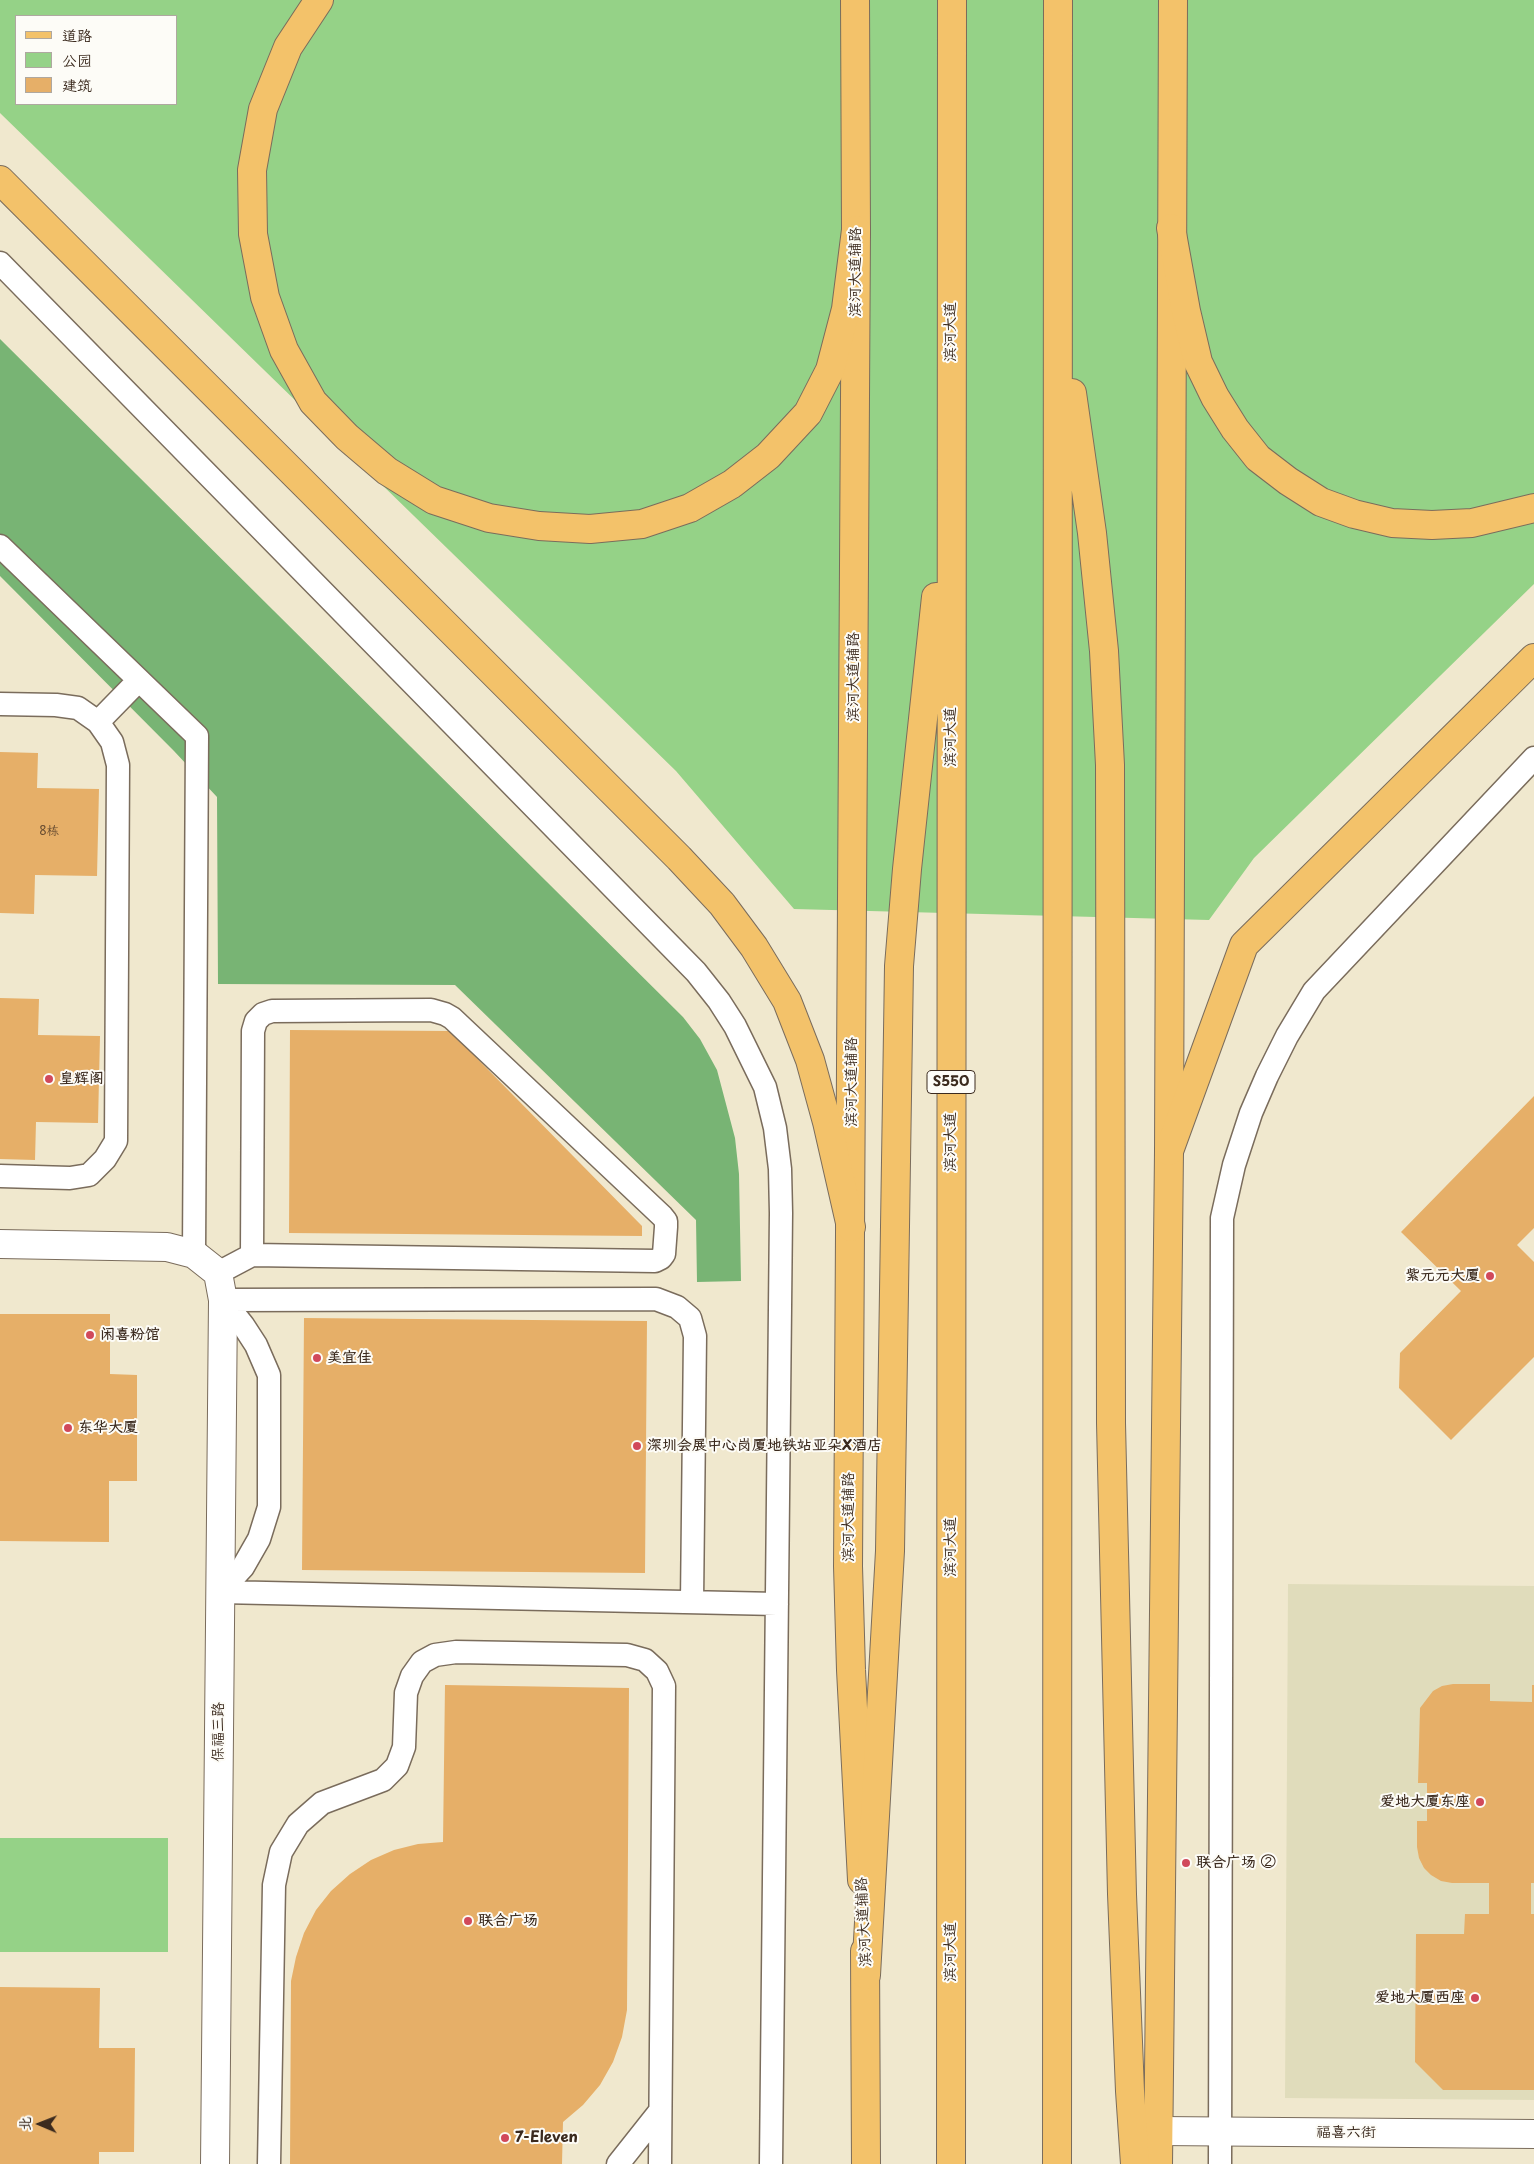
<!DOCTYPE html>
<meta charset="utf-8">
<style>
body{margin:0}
#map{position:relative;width:1534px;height:2164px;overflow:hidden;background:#f0e8ce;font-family:"Playpen Sans","LXGW WenKai TC",sans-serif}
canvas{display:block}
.legend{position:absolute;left:15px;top:15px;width:162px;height:90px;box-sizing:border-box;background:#fdfcf7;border:1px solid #afa8a0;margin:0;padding:6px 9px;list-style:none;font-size:15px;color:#3b2a1e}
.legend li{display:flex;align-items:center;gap:10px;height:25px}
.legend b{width:25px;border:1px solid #afa8a0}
.north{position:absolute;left:15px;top:2099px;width:50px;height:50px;-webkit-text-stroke:4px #fdfcf7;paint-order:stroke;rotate:271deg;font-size:14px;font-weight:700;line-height:20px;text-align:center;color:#3b2a1e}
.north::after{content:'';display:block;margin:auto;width:18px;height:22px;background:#3b2a1e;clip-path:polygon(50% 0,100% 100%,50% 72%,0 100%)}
</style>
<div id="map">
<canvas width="1534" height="2164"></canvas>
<ul class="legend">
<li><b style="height:6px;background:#f3c26a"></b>道路</li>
<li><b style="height:14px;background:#95d287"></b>公园</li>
<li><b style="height:14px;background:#e6af68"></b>建筑</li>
</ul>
<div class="north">北</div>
</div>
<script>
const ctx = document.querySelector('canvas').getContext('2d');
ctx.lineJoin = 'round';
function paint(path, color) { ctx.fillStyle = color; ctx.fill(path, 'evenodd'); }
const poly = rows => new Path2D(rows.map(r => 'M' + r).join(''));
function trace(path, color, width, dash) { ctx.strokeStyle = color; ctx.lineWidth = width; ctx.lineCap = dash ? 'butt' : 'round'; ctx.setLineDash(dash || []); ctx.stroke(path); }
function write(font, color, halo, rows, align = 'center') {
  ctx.font = font + ' "Playpen Sans","LXGW WenKai TC",sans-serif'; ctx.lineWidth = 4; ctx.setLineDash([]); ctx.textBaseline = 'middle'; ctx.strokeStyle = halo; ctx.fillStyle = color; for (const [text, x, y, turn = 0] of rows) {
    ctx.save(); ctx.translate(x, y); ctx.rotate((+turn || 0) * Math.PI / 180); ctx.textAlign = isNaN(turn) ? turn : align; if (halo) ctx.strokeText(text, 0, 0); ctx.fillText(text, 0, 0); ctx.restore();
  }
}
paint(poly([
 [1288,1584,1534,1586,1534,2100,1285,2098]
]), '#e0dcbb');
paint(poly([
 [0,0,1534,0,1534,584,1254,858,1209,920,794,909,676,771,0,113],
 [16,16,176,16,176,104,16,104],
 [0,1838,168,1838,168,1952,0,1952]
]), '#95d287');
paint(poly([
 [0,339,683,1017,700,1039,717,1070,735,1138,739,1174,741,1281,697,1282,696,1220,455,985,218,984,217,797,174,751,0,576]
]), '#78b474');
paint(poly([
 [0,752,38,753,37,788,99,789,97,876,35,875,34,914,0,913],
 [0,998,39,999,38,1035,100,1036,98,1123,36,1122,35,1160,0,1159],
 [290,1030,450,1031,642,1226,642,1236,289,1233],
 [1534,1096,1534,1228,1517,1245,1534,1262,1534,1357,1451,1440,1399,1388,1400,1353,1461,1291,1401,1232],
 [0,1314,110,1314,110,1374,137,1375,137,1481,109,1481,109,1542,0,1541],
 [304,1318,647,1321,645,1573,302,1570],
 [1453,1684,1490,1684,1490,1701,1532,1702,1532,1685,1534,1685,1534,1883,1531,1883,1531,1914,1534,1914,1534,2090,1443,2090,1415,2062,1416,1934,1464,1934,1465,1914,1489,1914,1489,1883,1452,1883,1441,1881,1431,1875,1424,1868,1419,1858,1417,1847,1417,1821,1427,1821,1427,1783,1418,1783,1420,1708,1433,1691,1442,1686],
 [445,1685,629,1688,627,2010,622,2037,613,2062,600,2085,583,2105,563,2122,562,2164,290,2164,291,1981,296,1957,304,1933,316,1910,331,1891,350,1874,371,1860,394,1850,418,1844,443,1842],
 [0,1987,100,1988,99,2048,135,2048,134,2152,99,2152,99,2164,0,2164]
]), '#e6af68');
const lane = poly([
 [0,263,696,972,719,1001,735,1026,765,1087,775,1128,780,1169,781,1213,771,2164],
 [0,546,197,736,194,1254],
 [0,704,56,705,78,708,98,722,112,742,118,765,116,1141,105,1159,89,1175,70,1178,0,1176],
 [98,722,139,680],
 [218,1273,252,1255,655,1261,661,1258,664,1254,666,1227,666,1221,662,1216,452,1018,445,1014,431,1010,272,1011,263,1014,256,1021,253,1031,252,1255],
 [223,1300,656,1299,677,1307,690,1318,695,1336,692,1602],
 [220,1592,777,1604],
 [220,1592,243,1567,259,1539,269,1507,269,1375,256,1345,243,1325,223,1300],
 [269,2164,274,1885,281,1852,298,1824,322,1803,383,1780,397,1766,404,1747,406,1693,412,1676,422,1662,435,1655,456,1652,627,1655,645,1660,657,1671,664,1686,660,2164],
 [618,2164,660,2111],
 [1220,2164,1222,1218,1234,1165,1251,1113,1267,1076,1287,1036,1314,991,1534,758]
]);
const street = poly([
 [0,1244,167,1247,194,1254,218,1273,223,1300,215,2164],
 [1159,2131,1534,2134]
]);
const primary = poly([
 [855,0,856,230,848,1566,851,1670,862,1880],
 [865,1951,866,2164],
 [1158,2164,1169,1151,1173,0]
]);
const highway = poly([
 [319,0,288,47,263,109,252,170,253,234,265,297,284,350,313,402,347,437,387,471,434,500,489,518,539,526,590,529,642,524,690,508,732,484,768,456,808,413,830,370,846,309,856,230],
 [0,180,679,858,722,904,754,947,787,1001,810,1060,827,1122,851,1227],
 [1171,228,1186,311,1198,362,1215,397,1235,429,1258,458,1288,481,1321,502,1354,514,1392,523,1432,525,1472,523,1534,508],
 [1072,393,1092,533,1104,651,1110,765,1111,1423,1122,1894,1130,2091,1135,2164],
 [1169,1151,1244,945,1534,658],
 [866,1975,890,1551,899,966,907,869,936,597],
 [951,2164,952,0],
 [1057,2164,1058,0]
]);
trace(lane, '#7a6c5c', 25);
trace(street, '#7a6c5c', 30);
trace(primary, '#7a6c5c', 30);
trace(highway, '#7a6c5c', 30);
trace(lane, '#fff', 22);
trace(street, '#fff', 28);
trace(primary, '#f3c26a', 28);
trace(highway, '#f3c26a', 28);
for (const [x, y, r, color] of [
 [49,1079,5,"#d1495b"],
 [1490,1276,5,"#d1495b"],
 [90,1335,5,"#d1495b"],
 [317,1358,5,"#d1495b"],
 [68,1428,5,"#d1495b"],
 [637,1446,5,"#d1495b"],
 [1480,1802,5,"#d1495b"],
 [1186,1863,5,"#d1495b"],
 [468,1921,5,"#d1495b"],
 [1475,1998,5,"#d1495b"],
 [505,2138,5,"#d1495b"]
]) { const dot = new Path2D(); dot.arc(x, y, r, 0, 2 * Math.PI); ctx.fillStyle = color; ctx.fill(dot); trace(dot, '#fdfcf7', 2); }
write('12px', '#664b30', null, [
 ["8栋",49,832]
]);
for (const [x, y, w] of [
 [951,1082,48]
]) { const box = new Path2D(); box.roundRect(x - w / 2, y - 11.5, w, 23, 4); ctx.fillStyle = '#fdfcf7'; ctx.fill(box); trace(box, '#3b2a1e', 1); }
write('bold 14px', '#3b2a1e', null, [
 ["S550",951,1082]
]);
write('15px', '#3b2a1e', '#fdfcf7', [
 ["滨河大道辅路",856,272,-90],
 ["滨河大道",951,332,-90],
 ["滨河大道辅路",854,677,-90],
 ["滨河大道",951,737,-90],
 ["滨河大道辅路",852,1082,-90],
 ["滨河大道",951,1142,-90],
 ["滨河大道辅路",849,1517,-90],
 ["滨河大道",951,1547,-90],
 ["保福三路",219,1732,-90],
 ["滨河大道辅路",864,1922,-93],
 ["滨河大道",951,1952,-90],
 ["福喜六街",1346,2133]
]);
write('bold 15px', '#3b2a1e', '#fdfcf7', [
 ["皇辉阁",59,1079],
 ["紫元元大厦",1480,1276,"right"],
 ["闲喜粉馆",100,1335],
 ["美宜佳",327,1358],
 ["东华大厦",78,1428],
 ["深圳会展中心岗厦地铁站亚朵X酒店",647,1446],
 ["爱地大厦东座",1470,1802,"right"],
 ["联合广场 ②",1196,1863],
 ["联合广场",478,1921],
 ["爱地大厦西座",1465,1998,"right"],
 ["7-Eleven",515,2138]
], 'left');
</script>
